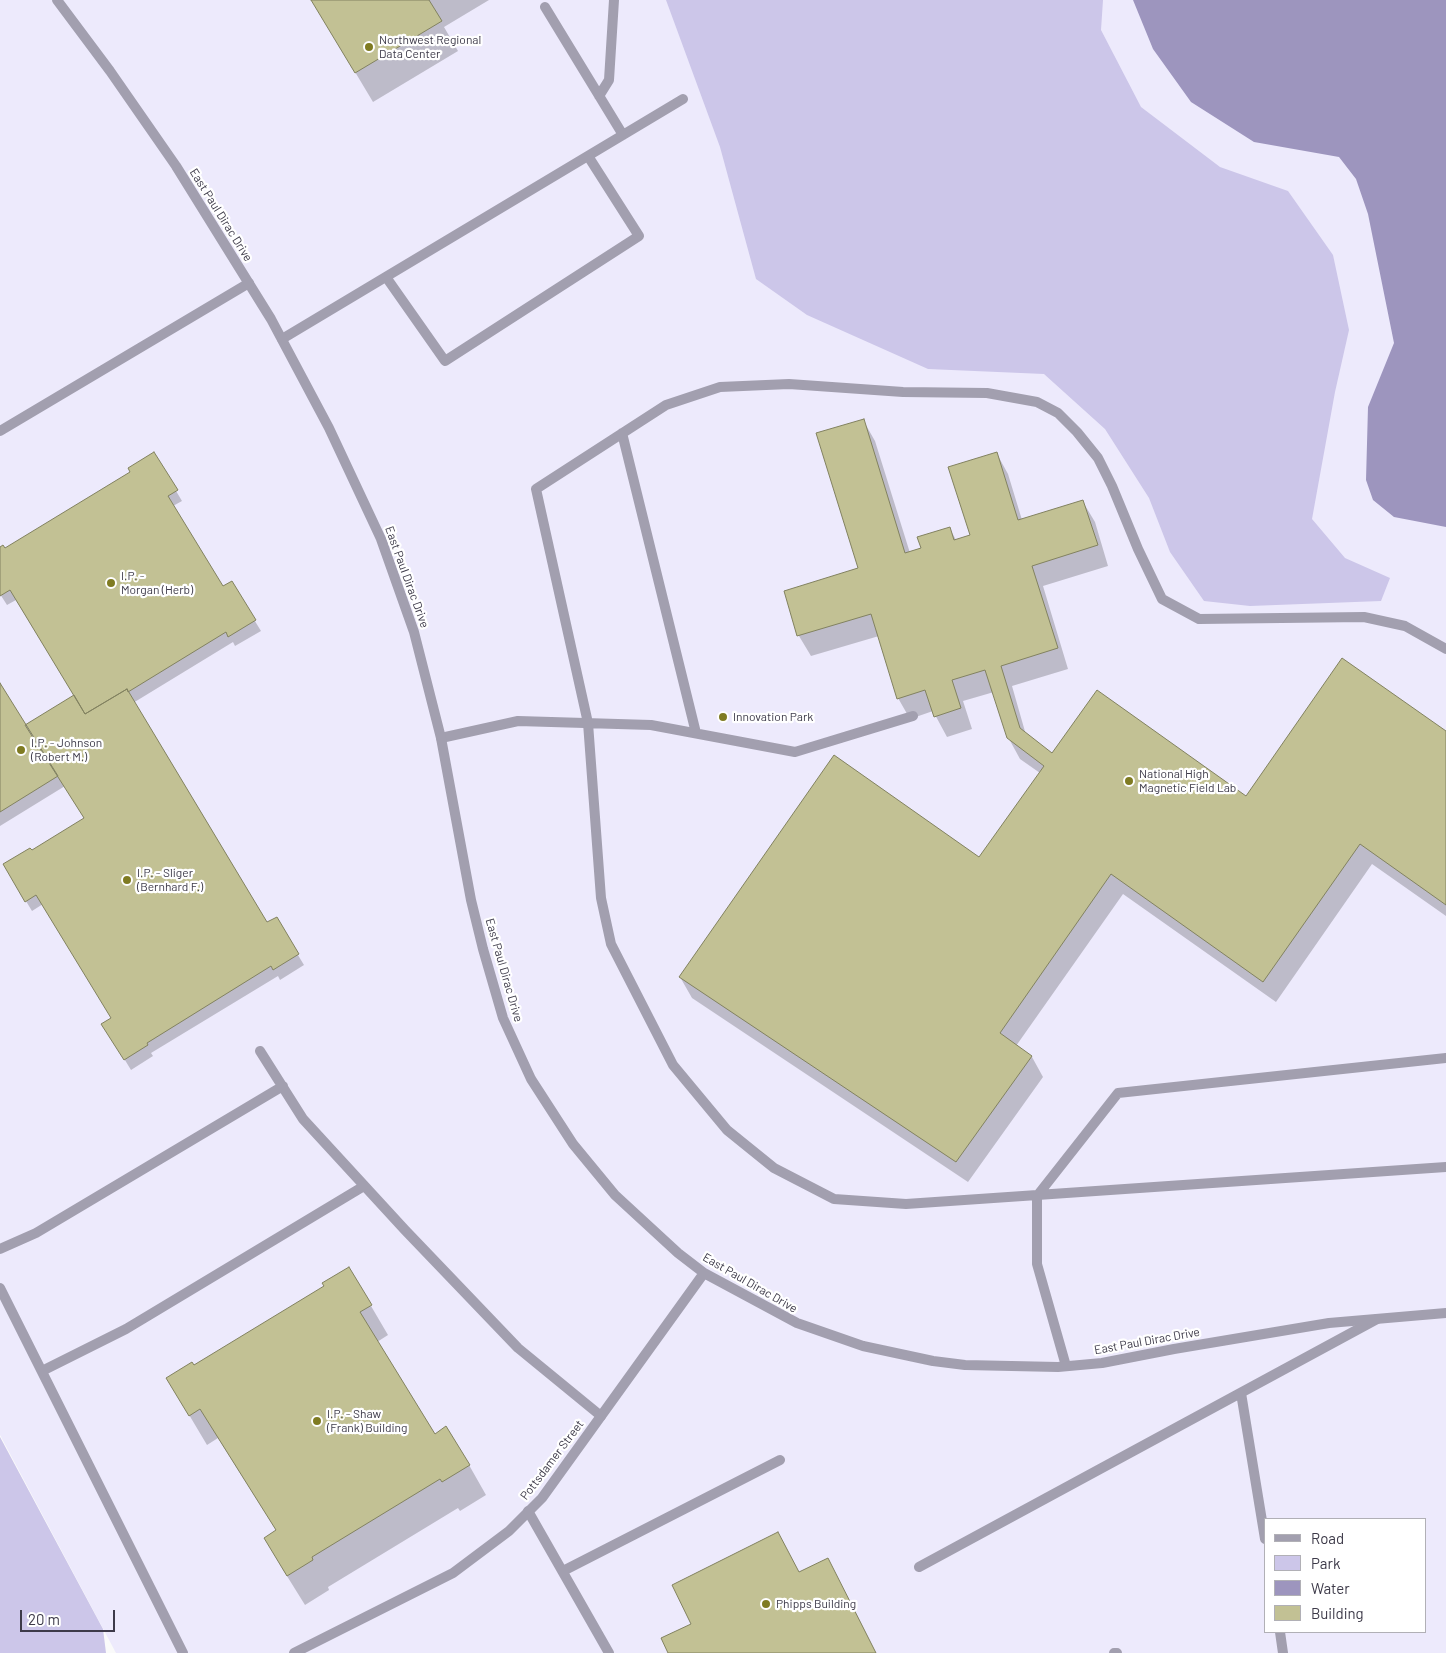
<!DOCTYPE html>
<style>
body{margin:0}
#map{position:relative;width:1446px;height:1653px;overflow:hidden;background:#fafafa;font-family:Barlow,sans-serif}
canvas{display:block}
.legend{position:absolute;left:1264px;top:1518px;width:162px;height:115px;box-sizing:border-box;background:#fff;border:1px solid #b1b0b6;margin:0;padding:6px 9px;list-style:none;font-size:15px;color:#3d3a49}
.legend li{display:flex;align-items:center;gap:10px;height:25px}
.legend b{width:25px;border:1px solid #b1b0b6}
.scale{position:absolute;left:20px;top:1610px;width:95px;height:22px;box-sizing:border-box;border:2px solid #3d3a49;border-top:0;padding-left:6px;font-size:15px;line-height:18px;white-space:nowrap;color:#3d3a49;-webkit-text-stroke:4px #fff;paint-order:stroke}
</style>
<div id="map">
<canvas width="1446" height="1653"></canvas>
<ul class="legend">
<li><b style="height:6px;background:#a29faf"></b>Road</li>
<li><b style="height:14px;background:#ccc6e9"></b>Park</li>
<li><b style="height:14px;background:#9d95be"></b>Water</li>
<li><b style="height:14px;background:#c2c194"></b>Building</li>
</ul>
<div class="scale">20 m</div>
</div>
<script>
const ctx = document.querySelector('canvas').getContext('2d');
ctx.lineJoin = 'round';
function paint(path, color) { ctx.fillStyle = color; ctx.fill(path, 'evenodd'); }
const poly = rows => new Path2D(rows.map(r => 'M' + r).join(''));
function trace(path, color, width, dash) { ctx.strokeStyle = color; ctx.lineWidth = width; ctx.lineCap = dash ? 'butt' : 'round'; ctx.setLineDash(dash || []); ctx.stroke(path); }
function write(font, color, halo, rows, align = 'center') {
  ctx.font = font + ' Barlow,sans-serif'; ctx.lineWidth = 4.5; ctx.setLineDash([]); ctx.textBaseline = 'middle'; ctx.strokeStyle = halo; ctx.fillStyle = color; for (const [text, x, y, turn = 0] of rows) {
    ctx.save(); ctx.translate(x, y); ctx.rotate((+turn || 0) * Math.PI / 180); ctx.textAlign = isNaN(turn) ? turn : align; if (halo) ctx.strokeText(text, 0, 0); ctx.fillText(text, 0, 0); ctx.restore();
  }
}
paint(poly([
 [0,0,1446,0,1446,1653,116,1653,0,1435],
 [1265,1519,1425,1519,1425,1632,1265,1632]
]), '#edeafc');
paint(poly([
 [666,0,1103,0,1101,30,1141,107,1220,167,1288,191,1333,255,1349,330,1335,392,1312,519,1345,558,1390,578,1381,601,1250,606,1204,601,1170,552,1149,498,1105,429,1044,374,928,369,807,315,756,279,720,147],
 [0,1437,103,1629,106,1653,0,1653]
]), '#ccc6e9');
paint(poly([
 [1133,0,1446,0,1446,527,1394,517,1373,500,1366,480,1368,407,1394,343,1368,214,1356,179,1339,157,1254,142,1191,102,1153,49]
]), '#9d95be');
paint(poly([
 [312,0,489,0,444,27,458,51,373,102],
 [863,420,875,441,910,553,922,549,950,529,956,540,971,536,997,454,1008,474,1022,520,1083,502,1095,522,1108,566,1043,586,1068,669,1012,686,1026,735,1053,754,1246,798,1446,733,1446,916,1372,864,1276,1002,1123,894,1016,1046,1032,1057,1043,1077,968,1182,692,998,680,977,979,859,1040,773,1020,759,1008,737,994,692,963,701,972,729,947,737,933,711,910,719,898,698,879,636,811,656,799,636,785,592,859,569],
 [154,454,182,501,173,506,223,588,231,582,261,631,235,646,233,642,133,703,267,924,276,919,304,965,280,980,278,976,151,1053,153,1056,131,1070,103,1024,113,1018,43,904,32,911,4,865,32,852,85,819,65,786,0,826,0,685,25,726,75,696,16,600,7,605,0,594,0,548,4,550,132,472],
 [371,1306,388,1335,377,1342,434,1435,469,1465,486,1495,460,1511,458,1508,328,1587,329,1590,305,1605,282,1568,277,1531,218,1438,207,1445,185,1408,194,1367],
 [827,1559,876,1653,669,1653,799,1573]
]), '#0003');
const building = poly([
 [311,0,429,0,442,21,355,73,311,0],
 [864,419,905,553,921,548,917,537,950,527,954,540,970,535,948,467,997,452,1018,520,1083,500,1098,545,1032,566,1058,648,1001,666,1020,728,1052,753,1097,690,1246,796,1342,658,1446,731,1446,905,1360,844,1263,982,1111,874,1000,1033,1032,1056,956,1162,679,977,834,755,979,857,1044,766,1007,738,985,670,952,680,961,708,934,717,925,690,897,699,871,614,797,636,784,591,858,568,816,433,864,419],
 [154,452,178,490,168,496,223,586,232,581,256,620,228,637,226,632,128,692,127,689,85,714,10,590,0,596,0,547,3,545,5,548,130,472,128,468,154,452],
 [0,683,58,776,0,812,0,683],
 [127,689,267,922,277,917,299,954,273,970,271,966,147,1043,148,1045,124,1060,101,1024,111,1018,36,895,25,902,3,864,30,848,32,850,84,818,25,725,74,695,85,714,127,689],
 [349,1267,372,1305,360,1312,435,1434,446,1426,470,1465,442,1482,440,1479,312,1557,313,1560,287,1576,264,1538,276,1530,200,1409,189,1416,166,1378,192,1362,194,1365,324,1286,322,1283,349,1267],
 [778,1532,799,1572,828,1558,876,1653,668,1653,661,1638,691,1624,672,1585,778,1532]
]);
paint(building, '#c2c194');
trace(building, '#828260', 1);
trace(poly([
 [545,7,623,135],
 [599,96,609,80,614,0],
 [386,277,445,361,639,236,588,156],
 [282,339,683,99],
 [0,431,249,283],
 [622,433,696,733],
 [1446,649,1405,626,1364,617,1199,619,1162,599,1138,549,1112,486,1098,458,1077,432,1058,413,1037,402,987,393,903,392,789,384,720,387,666,405,536,489,588,723,601,898,611,944,673,1065,727,1130,774,1168,834,1199,906,1204,1446,1167],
 [441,738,518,721,651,725,795,752,913,716],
 [260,1051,303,1119,405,1230,518,1348,601,1416],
 [0,1249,36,1233,283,1086],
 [0,1288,183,1653],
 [1066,1366,1037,1264,1037,1196,1118,1093,1446,1058],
 [42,1371,126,1329,364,1186],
 [1241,1393,1265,1539],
 [528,1511,609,1653],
 [919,1567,1377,1319],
 [563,1571,780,1460],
 [1280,1632,1283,1653],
 [1114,1653,1117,1653]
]), '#a29faf', 10);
trace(poly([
 [57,0,110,71,176,166,271,319,329,428,381,539,414,632,441,738,471,900,483,949,503,1018,531,1079,573,1144,615,1195,678,1253,704,1273,797,1323,863,1346,933,1361,965,1365,1058,1367,1102,1363,1174,1349,1329,1323,1446,1313],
 [294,1653,453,1573,509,1531,542,1498,704,1273]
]), '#a29faf', 10);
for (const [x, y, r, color] of [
 [369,47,5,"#7f7b22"],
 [111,583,5,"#7f7b22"],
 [723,717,5,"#7f7b22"],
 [21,750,5,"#7f7b22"],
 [1129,781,5,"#7f7b22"],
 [127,880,5,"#7f7b22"],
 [317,1421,5,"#7f7b22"],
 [766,1604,5,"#7f7b22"]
]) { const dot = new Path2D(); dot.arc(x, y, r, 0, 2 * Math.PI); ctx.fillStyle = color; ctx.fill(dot); trace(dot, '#fff', 2); }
write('12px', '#3d3a49', '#fff', [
 ["Northwest Regional",379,40],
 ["Data Center",379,54],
 ["I.P. -",121,576],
 ["Morgan (Herb)",121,590],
 ["Innovation Park",733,717],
 ["I.P. - Johnson",31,743],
 ["(Robert M.)",31,757],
 ["National High",1139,774],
 ["Magnetic Field Lab",1139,788],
 ["I.P. - Sliger",137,873],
 ["(Bernhard F.)",137,887],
 ["I.P. - Shaw",327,1414],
 ["(Frank) Building",327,1428],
 ["Phipps Building",776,1604]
], 'left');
write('12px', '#3d3a49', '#fff', [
 ["East Paul Dirac Drive",221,215,58],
 ["East Paul Dirac Drive",407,577,70],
 ["East Paul Dirac Drive",504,970,74],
 ["East Paul Dirac Drive",750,1283,30],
 ["East Paul Dirac Drive",1147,1341,-10],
 ["Pottsdamer Street",552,1460,-53]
]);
</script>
